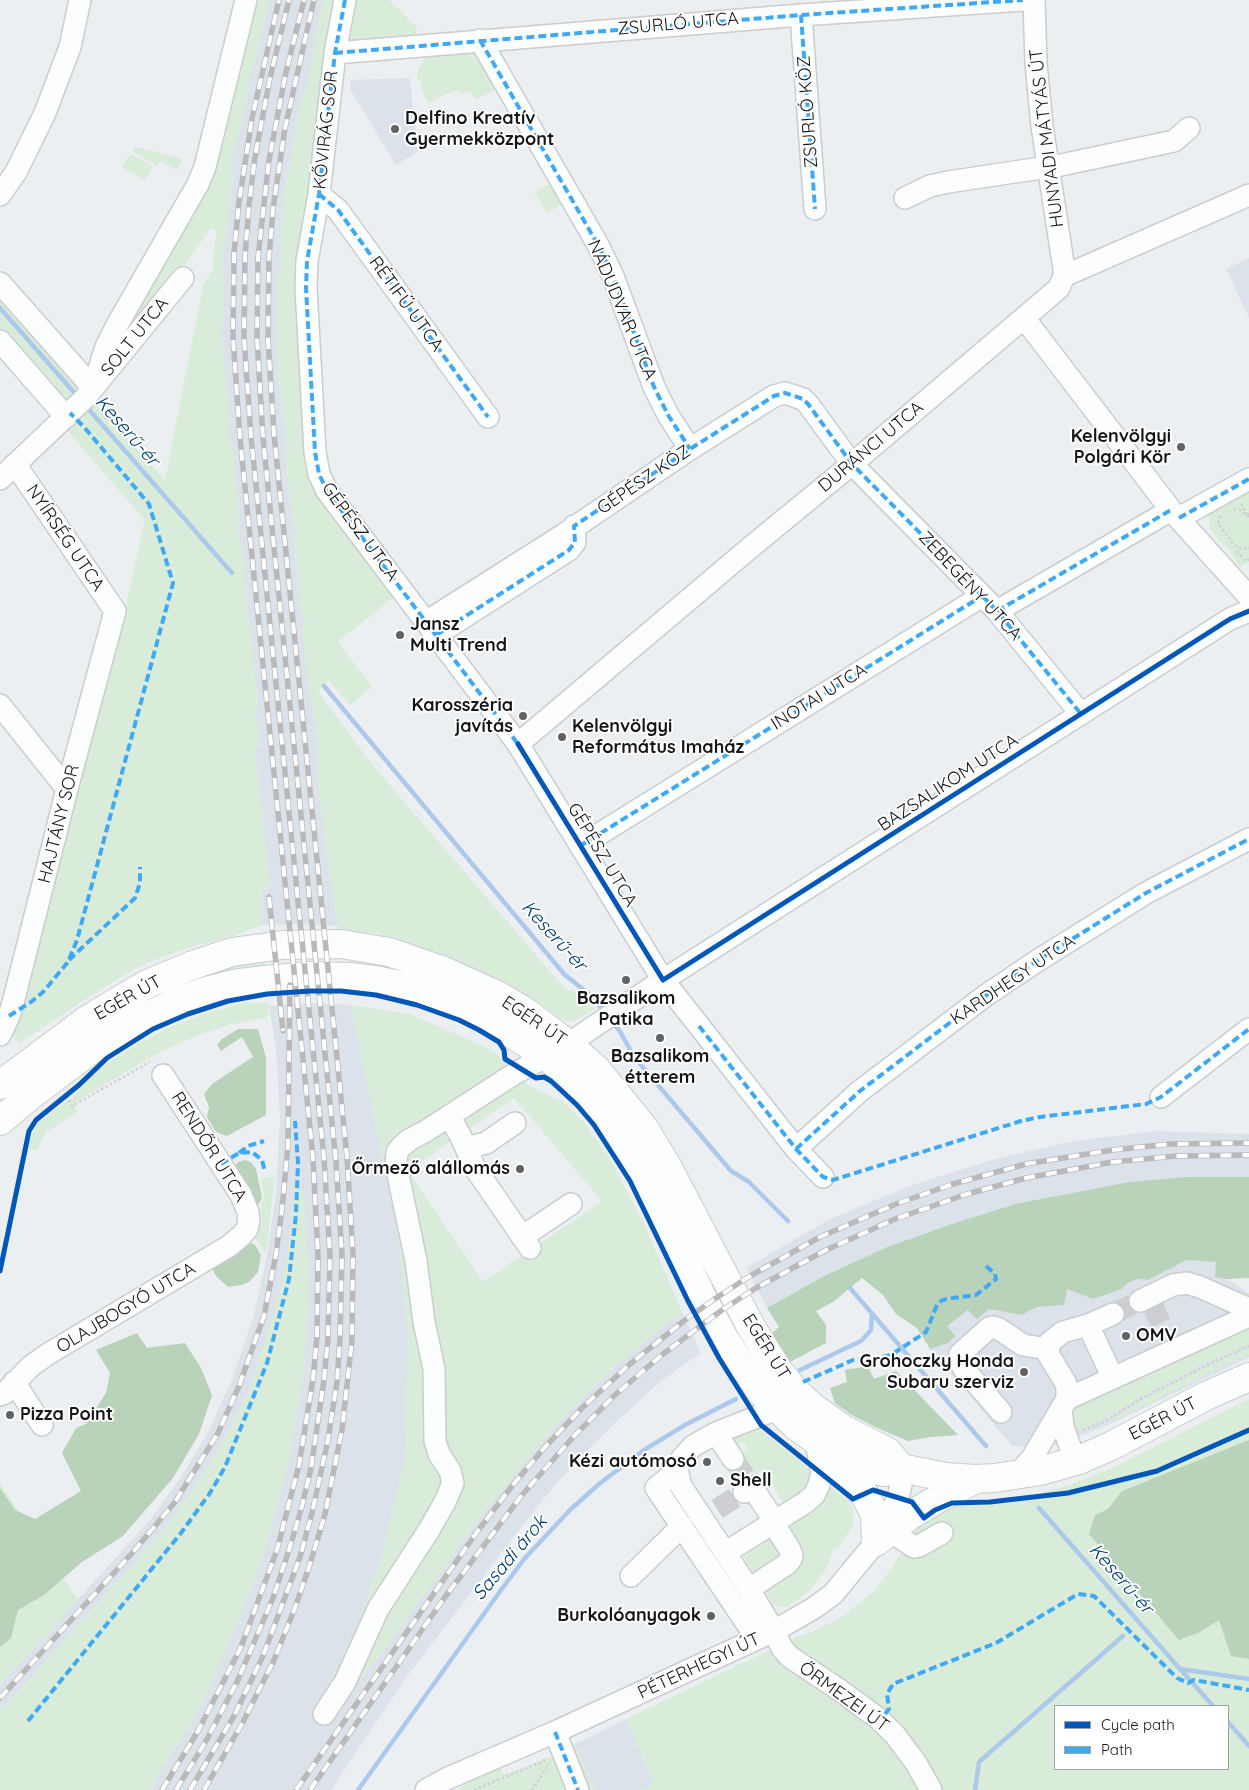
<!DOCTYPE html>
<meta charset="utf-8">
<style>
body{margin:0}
#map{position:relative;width:1249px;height:1790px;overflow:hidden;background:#eceff2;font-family:Quicksand,sans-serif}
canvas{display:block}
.legend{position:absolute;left:1054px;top:1705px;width:175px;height:65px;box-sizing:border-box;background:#fff;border:1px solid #a1a2a3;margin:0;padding:6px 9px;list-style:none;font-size:15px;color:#141618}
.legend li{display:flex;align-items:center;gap:10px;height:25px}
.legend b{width:25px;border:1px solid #a1a2a3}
</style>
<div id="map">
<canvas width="1249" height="1790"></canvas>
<ul class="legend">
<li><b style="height:6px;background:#0057b8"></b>Cycle path</li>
<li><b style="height:6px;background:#3fa9f5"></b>Path</li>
</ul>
</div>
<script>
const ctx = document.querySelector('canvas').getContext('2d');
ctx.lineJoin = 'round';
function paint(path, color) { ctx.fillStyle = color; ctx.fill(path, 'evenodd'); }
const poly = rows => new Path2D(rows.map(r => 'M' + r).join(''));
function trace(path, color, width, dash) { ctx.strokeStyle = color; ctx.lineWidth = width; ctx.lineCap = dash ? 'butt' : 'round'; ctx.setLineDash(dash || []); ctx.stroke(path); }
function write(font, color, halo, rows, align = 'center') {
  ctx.font = font + ' Quicksand,sans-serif'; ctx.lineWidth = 4; ctx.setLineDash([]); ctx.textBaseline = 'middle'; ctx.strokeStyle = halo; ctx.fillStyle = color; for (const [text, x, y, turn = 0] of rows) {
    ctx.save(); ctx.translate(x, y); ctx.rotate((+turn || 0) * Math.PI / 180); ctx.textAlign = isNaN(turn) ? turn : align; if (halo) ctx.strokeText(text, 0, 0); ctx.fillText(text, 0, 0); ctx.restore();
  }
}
paint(poly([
 [269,0,325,0,315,39,314,52,306,92,300,105,289,171,286,176,280,236,282,265,277,280,277,325,279,334,277,354,282,411,287,429,286,457,292,514,296,531,294,540,300,604,303,614,305,623,303,632,310,699,313,706,318,742,317,761,321,806,330,880,338,926,301,924,262,925,261,889,270,888,255,751,259,743,255,715,258,706,251,637,247,618,248,609,242,548,238,539,239,517,233,453,228,436,230,425,221,330,223,319,223,248,226,239,233,174,233,149,237,142,248,90,248,81,250,72,254,66],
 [410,78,418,151,396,165,350,89,351,80],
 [1249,258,1249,318,1226,269],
 [309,1003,351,1005,397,1227,408,1330,405,1459,381,1562,353,1636,315,1712,327,1720,380,1655,477,1521,507,1482,546,1437,590,1390,636,1348,682,1312,701,1353,661,1381,618,1420,575,1462,536,1508,408,1675,331,1790,149,1790,201,1706,251,1589,266,1546,288,1462,303,1377,309,1295,304,1191,273,1319,249,1391,225,1438,199,1481,162,1532,0,1712,0,1685,150,1520,185,1471,210,1428,231,1382,254,1315,267,1255,276,1193,280,1117,276,1049,269,1006],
 [1155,1131,1249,1134,1249,1177,1186,1177,1129,1182,1015,1204,952,1224,887,1247,822,1277,767,1308,746,1268,828,1220,912,1185,995,1159,1074,1141],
 [1187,1260,1217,1262,1215,1277,1226,1279,1249,1293,1249,1357,1115,1422,1070,1440,1033,1448,1012,1446,930,1349,948,1343,946,1326,968,1310,989,1309,1022,1315,1037,1307,1064,1305,1066,1289,1125,1285,1137,1279,1148,1280],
 [626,1719,655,1784,641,1790,595,1790,575,1744]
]), '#dbe2ea');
paint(poly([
 [252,0,269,0,254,66,250,73,248,81,248,90,237,142,233,149,233,174,226,239,223,248,223,319,221,330,230,425,228,436,233,453,239,517,238,538,242,547,248,609,247,618,251,637,258,706,255,715,259,743,255,751,270,888,261,889,262,925,232,936,198,945,154,960,132,970,84,1000,20,1043,7,1034,125,610,145,520,64,427,93,401,165,480,203,286,213,268,216,230,211,228,179,273,118,342,204,185],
 [325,0,341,0,314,195,312,467,396,595,338,642,372,687,350,705,329,681,318,691,370,762,560,983,567,989,576,992,595,1009,575,1021,566,1021,561,1019,542,1005,507,985,426,949,375,933,339,930,330,880,321,806,317,761,318,742,313,706,310,699,303,632,305,623,303,614,300,604,294,540,296,531,292,514,286,457,287,429,282,411,277,354,279,334,277,325,277,280,282,265,280,236,286,176,289,171,300,105,306,92,321,8],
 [353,0,389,0,408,18,407,20,416,26,417,31,416,37,347,43],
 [472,52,475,54,496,89,476,100,470,90,461,95,458,90,445,94,429,103,421,89,421,81,417,80,417,73,423,61,422,54],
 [135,147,140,148,183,159,176,170,160,161,157,166,132,151],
 [132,155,153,166,145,181,122,167,127,158],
 [547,185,551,185,561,204,547,213,535,193],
 [0,296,82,394,67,410,0,335],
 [1249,490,1249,562,1240,567,1230,551,1227,547,1225,547,1210,529,1208,511],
 [265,957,266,969,161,999,158,995,199,974],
 [243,1003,269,1003,267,1018,232,1024,198,1035,160,1052,75,1102,77,1112,46,1132,37,1151,29,1149,29,1141,37,1125,49,1114,73,1097,92,1075,111,1061,137,1044,175,1025,204,1014],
 [351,1005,410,1014,492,1050,529,1086,562,1101,581,1119,611,1160,648,1232,682,1312,636,1348,590,1390,546,1437,477,1521,380,1655,327,1720,315,1712,353,1636,381,1562,405,1459,408,1330,397,1227],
 [514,1098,602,1201,483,1282,408,1171],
 [275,1177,266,1252,264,1253,260,1244,254,1238,262,1221,261,1211,264,1195,261,1178],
 [295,1189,304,1191,309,1295,303,1377,288,1462,266,1547,251,1589,201,1706,149,1790,0,1790,0,1712,162,1532,199,1481,225,1438,249,1391,273,1319,287,1258],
 [1249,1322,1249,1345,1199,1366,1084,1429,1069,1433,1070,1415,1080,1403],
 [1249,1347,1249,1355,1217,1369,1114,1421,1113,1418,1146,1398,1192,1374],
 [1249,1399,1249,1790,641,1790,654,1783,626,1719,797,1637,814,1631,842,1617,876,1589,893,1566,905,1545,921,1523,935,1515,955,1506,1013,1503,1074,1483,1112,1468],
 [1055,1706,1228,1706,1228,1769,1055,1769],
 [758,1428,811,1470,812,1477,804,1491,784,1504,764,1469,754,1476,741,1455,748,1449,744,1442,735,1447,732,1439],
 [0,1483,78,1600,0,1685],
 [828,1484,849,1502,853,1511,853,1525,838,1549,835,1548,829,1559,831,1561,824,1572,810,1590,789,1606,779,1607,773,1603,763,1587,789,1569,783,1528],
 [766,1538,770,1538,785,1552,757,1579,743,1556],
 [575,1744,595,1790,458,1790,471,1779,500,1767,504,1775,557,1754]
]), '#d8ecd9');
paint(poly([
 [238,1029,258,1029,266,1058,266,1115,227,1136,216,1132,207,1117,209,1107,204,1094,212,1084,253,1057,242,1037,221,1051,217,1045,222,1039],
 [245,1160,251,1162,256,1169,262,1198,258,1205,249,1200,232,1170,238,1162],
 [1186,1177,1249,1177,1249,1278,1226,1279,1215,1277,1216,1262,1187,1260,1148,1280,1137,1279,1125,1285,1122,1289,1093,1299,1067,1289,1064,1305,1037,1307,1022,1315,989,1309,977,1319,968,1310,947,1326,955,1336,948,1343,930,1349,917,1328,896,1314,883,1295,862,1278,833,1302,816,1311,826,1325,826,1343,790,1362,772,1333,779,1327,767,1308,822,1277,887,1247,952,1224,1015,1204,1129,1182],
 [246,1240,255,1245,261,1255,258,1272,249,1282,241,1285,228,1287,216,1276,212,1268],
 [137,1333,147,1348,185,1343,201,1368,212,1395,199,1434,173,1478,123,1536,82,1562,44,1595,18,1610,11,1638,0,1647,0,1488,15,1510,35,1519,81,1491,62,1453,76,1428,86,1424,106,1393,110,1373,96,1350],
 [868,1366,874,1379,896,1371,958,1435,931,1437,908,1441,875,1427,850,1414,835,1403,830,1388,847,1382,845,1370],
 [1249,1440,1249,1659,1231,1656,1219,1620,1198,1633,1179,1640,1089,1534,1095,1515,1108,1509,1122,1491]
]), '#b9d2ba');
trace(poly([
 [0,308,78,397],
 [85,405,232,573],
 [324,686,564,974,590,995,605,1013],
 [611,1021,619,1030,635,1058,731,1171,749,1182,788,1221],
 [850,1288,986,1446],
 [800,1370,861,1341,871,1330,872,1313],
 [1039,1508,1180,1669,1249,1679],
 [1181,1670,1213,1706],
 [1228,1722,1249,1746],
 [358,1790,501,1590,525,1558,570,1510,599,1484,644,1450,685,1425,736,1399],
 [975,1790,979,1762,1123,1636]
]), '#acc8eb', 4.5);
trace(poly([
 [1152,1304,1166,1335],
 [1113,1314,1140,1301],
 [733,1459,748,1480],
 [717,1509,744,1492]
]), '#ccced1', 21, [21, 11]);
const minor = poly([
 [345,0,335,53,319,194,307,261,306,288,315,452,319,474,327,491,518,744,663,980,796,1149,823,1177],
 [801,15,815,209],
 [480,40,598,245,613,276,654,387,668,415,690,449],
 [335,53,801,15,1023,0],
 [319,194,338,210,488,417],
 [0,195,16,172,45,113,70,47,80,0],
 [905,198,930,186,948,182,1061,165,1174,141,1189,128],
 [1064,276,1249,195],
 [0,283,93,388],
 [1024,318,1171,510,1249,597],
 [0,341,66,417],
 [93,388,106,347,117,325,198,184,205,167,246,0],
 [0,479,85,398,183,278],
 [1179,518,1249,479],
 [997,611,1171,510],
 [427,623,437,615,563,535,690,449,774,396,785,393,803,399,808,404,852,464,997,611,1081,714],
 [436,635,569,550,575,542,574,526],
 [0,705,67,789],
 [518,744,751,547,852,464,1059,288,1064,276,1064,269,1042,126,1036,63,1034,0],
 [580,846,982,596],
 [0,1035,9,1016,14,999,67,789,115,611,15,464],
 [1161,1097,1249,1029],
 [449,1116,460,1135,475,1168,530,1248],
 [466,1148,486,1143,515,1123],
 [796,1149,860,1091,985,996,1037,961,1146,893,1249,839],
 [522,1237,571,1204],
 [1140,1301,1173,1285,1187,1283,1200,1287,1249,1309],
 [1088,1325,1113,1378],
 [14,1382,42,1425],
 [0,1395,5,1393,31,1366,48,1354,229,1246,241,1236,247,1229,249,1220,248,1212,241,1195,163,1075],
 [1067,1399,1067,1388,1065,1382,1048,1354,1050,1342,1063,1332,1088,1325,1113,1314],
 [777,1409,716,1433,693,1446,682,1458,678,1467,678,1474,681,1486,749,1589,774,1631,782,1648,790,1657,838,1689,879,1719,895,1735,916,1763,931,1790],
 [1001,1412,964,1369,959,1360,960,1354,989,1328,993,1327,999,1329,1023,1345,1048,1349],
 [716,1433,733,1459],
 [1079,1460,1071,1449,1063,1427,1061,1409,1067,1399,1249,1316],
 [678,1470,656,1488,757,1639],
 [1016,1476,1032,1458,1061,1409],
 [744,1492,752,1487,775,1522],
 [890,1531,914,1547,919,1546,942,1533],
 [725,1553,806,1502,814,1495,819,1485,822,1473,816,1443],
 [631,1576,682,1526],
 [749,1589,787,1564,791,1559,792,1555,789,1548,773,1523],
 [324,1714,345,1682,378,1609,429,1530,445,1502,453,1483,450,1471,439,1454,435,1441,434,1369,424,1322,416,1261,396,1165,397,1152,401,1147,409,1140,426,1131,514,1074,568,1044,663,980,1230,619,1249,611],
 [555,1732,578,1790],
 [426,1790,446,1779,555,1732,774,1631,814,1608,833,1594,876,1542,898,1498,901,1485,901,1468]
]);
const major = poly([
 [0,1085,87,1020,120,1000,147,984,193,965,232,952,283,945,341,944,389,952,444,971,499,996,523,1010,568,1044,597,1070,644,1128,667,1166,751,1327,778,1370,794,1390,810,1405,843,1429,888,1452,901,1468],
 [0,1121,31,1095,96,1046,145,1017,176,1002,206,991,233,984,265,980,310,976,349,977,375,980,408,987,443,998,485,1016,546,1056,574,1079,608,1120,633,1155,663,1211,701,1295,725,1340,741,1364,763,1394,797,1427,823,1445,869,1469,884,1472,901,1468,945,1477,976,1479,995,1478,1040,1471,1079,1460,1111,1446,1206,1396,1249,1377],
 [829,1455,834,1465,864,1494,875,1514,876,1542],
 [876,1542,909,1516,941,1497,976,1479]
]);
trace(minor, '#caccce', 24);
trace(major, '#caccce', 30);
trace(poly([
 [1241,504,1248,516,1249,513],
 [1234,509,1240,510,1249,517],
 [1220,516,1218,520,1219,525,1233,543,1238,548,1244,549,1249,548],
 [1237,551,1245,561,1249,559],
 [66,1096,72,1106,150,1062],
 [1083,1430,1104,1422,1144,1397,1216,1361,1249,1346],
 [474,1790,546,1760],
 [532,1790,549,1764]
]), '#cfd0d0', 2.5, [2.5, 2.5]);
trace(minor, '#fcfdfd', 21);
trace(major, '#fcfdfd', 28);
const rail = poly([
 [269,897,283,1031],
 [0,1698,134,1551,175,1502,218,1433,239,1386,264,1316,276,1254,282,1209,288,1145,290,985],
 [162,1790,198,1731,241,1647,277,1550,299,1465,313,1379,317,1337,318,1255,313,1158,240,438,233,338,234,254,239,202,252,118,279,0],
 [176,1790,206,1741,237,1682,273,1598,288,1553,301,1510,311,1468,324,1380,328,1338,330,1255,324,1158,251,436,244,338,245,256,249,205,255,157,270,78,289,0],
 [190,1790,234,1716,263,1656,300,1557,312,1513,328,1440,337,1381,340,1338,342,1255,336,1162,263,438,257,338,258,257,269,160,286,72,304,0],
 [204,1790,243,1722,274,1660,295,1608,311,1561,325,1514,342,1430,352,1340,353,1254,347,1157,274,434,268,339,269,258,273,209,285,128,314,0],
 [296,1790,477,1532,512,1486,545,1447,583,1407,630,1364,685,1320,716,1298,750,1276,820,1237,896,1204,953,1184,1026,1164,1112,1150,1171,1144,1249,1143],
 [310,1790,445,1597,522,1495,575,1435,616,1394,663,1354,722,1310,756,1288,826,1250,895,1219,967,1194,1026,1178,1113,1162,1176,1156,1249,1155]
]);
trace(rail, '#b9b9ba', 5.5);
trace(rail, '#fff', 4, [11]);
trace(poly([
 [345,0,335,53,319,194,307,261,306,288,315,452,319,474,327,491,518,744],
 [801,15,815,209],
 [480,40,598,245,613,276,654,387,668,415,690,449],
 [335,53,801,15,1023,0],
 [319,194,338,210,488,417],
 [1179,518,1249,479],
 [997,611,1171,510],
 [436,635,569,550,575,542,574,526,690,449,774,396,785,393,803,399,808,404,852,464,997,611,1081,714],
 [580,846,982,596],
 [69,960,135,898,140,883,140,867],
 [9,1016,31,1002,43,992,68,962,77,940,173,583,149,504,84,427,70,413],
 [699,1026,796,1149,823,1177,833,1180,1021,1121,1040,1117,1146,1104,1161,1097,1249,1029],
 [796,1149,860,1091,985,996,1037,961,1146,893,1249,839],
 [239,1153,248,1146,264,1141],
 [221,1164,239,1153,252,1152,262,1160,265,1172],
 [803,1382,853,1360,878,1358,891,1355,926,1332,937,1305,941,1301,946,1299,976,1295,996,1279,995,1274,986,1266],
 [885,1714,889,1709,887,1694,893,1684,996,1643,1078,1594,1094,1596,1177,1678,1188,1683,1194,1680,1249,1690],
 [28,1721,181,1533,210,1493,225,1467,267,1363,289,1279,296,1214,298,1163,295,1121],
 [555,1732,578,1790]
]), '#3fa9f5', 4, [8, 4]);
trace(poly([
 [518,744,663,980,1230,619,1249,611],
 [0,1271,29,1131,36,1120,79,1085,107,1058,153,1029,188,1014,228,1001,267,994,310,991,341,991,376,995,417,1005,459,1020,479,1030,499,1042,504,1050,505,1059,536,1078,544,1077,551,1081,577,1105,594,1125,630,1181,688,1301,719,1358,761,1425,853,1499,873,1490,912,1502,924,1518,935,1510,952,1503,990,1502,1068,1493,1157,1471,1249,1430]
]), '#0057b8', 5);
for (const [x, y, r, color] of [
 [395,129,5,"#606264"],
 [1181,447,5,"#606264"],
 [400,635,5,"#606264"],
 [523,716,5,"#606264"],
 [562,737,5,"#606264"],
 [626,980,5,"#606264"],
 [660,1038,5,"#606264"],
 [520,1169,5,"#606264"],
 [1126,1336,5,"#606264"],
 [1024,1372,5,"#606264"],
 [10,1415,5,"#606264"],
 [707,1462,5,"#606264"],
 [720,1481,5,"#606264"],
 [711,1616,5,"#606264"]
]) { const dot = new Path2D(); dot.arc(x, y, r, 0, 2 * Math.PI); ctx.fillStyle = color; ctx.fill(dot); trace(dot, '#fff', 2); }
write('18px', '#141618', '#fff', [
 ["ZSURLÓ UTCA",678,24,-5],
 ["ZSURLÓ KÖZ",808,112,-94],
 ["KŐVIRÁG SOR",326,130,-84],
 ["HUNYADI MÁTYÁS ÚT",1047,138,-97],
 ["RÉTIFŰ UTCA",406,304,54],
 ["NÁDUDVAR UTCA",622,310,67],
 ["SOLT UTCA",135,337,-51],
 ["DURÁNCI UTCA",871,447,-40],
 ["GÉPÉSZ KÖZ",644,480,-34],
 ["GÉPÉSZ UTCA",360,532,54],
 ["NYÍRSÉG UTCA",65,538,56],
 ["ZEBEGÉNY UTCA",970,586,47],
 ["INOTAI UTCA",819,697,-32],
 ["BAZSALIKOM UTCA",948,783,-33],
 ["HAJTÁNY SOR",59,824,-76],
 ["GÉPÉSZ UTCA",602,855,59],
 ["KARDHEGY UTCA",1013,980,-34],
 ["EGÉR ÚT",128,998,-29],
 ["EGÉR ÚT",534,1021,34],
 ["RENDŐR UTCA",209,1147,58],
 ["OLAJBOGYÓ UTCA",126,1308,-31],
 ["EGÉR ÚT",766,1347,58],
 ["EGÉR ÚT",1163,1419,-27],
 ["PÉTERHEGYI ÚT",699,1666,-25],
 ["ŐRMEZEI ÚT",844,1697,36]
]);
write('bold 18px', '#141618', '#fff', [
 ["Delfino Kreatív",405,119],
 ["Gyermekközpont",405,140],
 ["Kelenvölgyi",1171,437,"right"],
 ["Polgári Kör",1171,458,"right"],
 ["Jansz",410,625],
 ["Multi Trend",410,646],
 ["Karosszéria",513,706,"right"],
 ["javítás",513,727,"right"],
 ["Kelenvölgyi",572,727],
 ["Református Imaház",572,748],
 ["Bazsalikom",626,999,"center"],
 ["Patika",626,1020,"center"],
 ["Bazsalikom",660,1057,"center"],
 ["étterem",660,1078,"center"],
 ["Őrmező alállomás",510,1169,"right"],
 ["OMV",1136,1336],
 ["Grohoczky Honda",1014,1362,"right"],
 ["Subaru szerviz",1014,1383,"right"],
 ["Pizza Point",20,1415],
 ["Kézi autómosó",697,1462,"right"],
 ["Shell",730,1481],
 ["Burkolóanyagok",701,1616,"right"]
], 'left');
write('italic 19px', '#003b73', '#fff', [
 ["Keserű-ér",127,431,49],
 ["Keserű-ér",554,936,48],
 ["Sasadi árok",510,1558,-50],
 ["Keserű-ér",1121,1579,49]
]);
</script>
